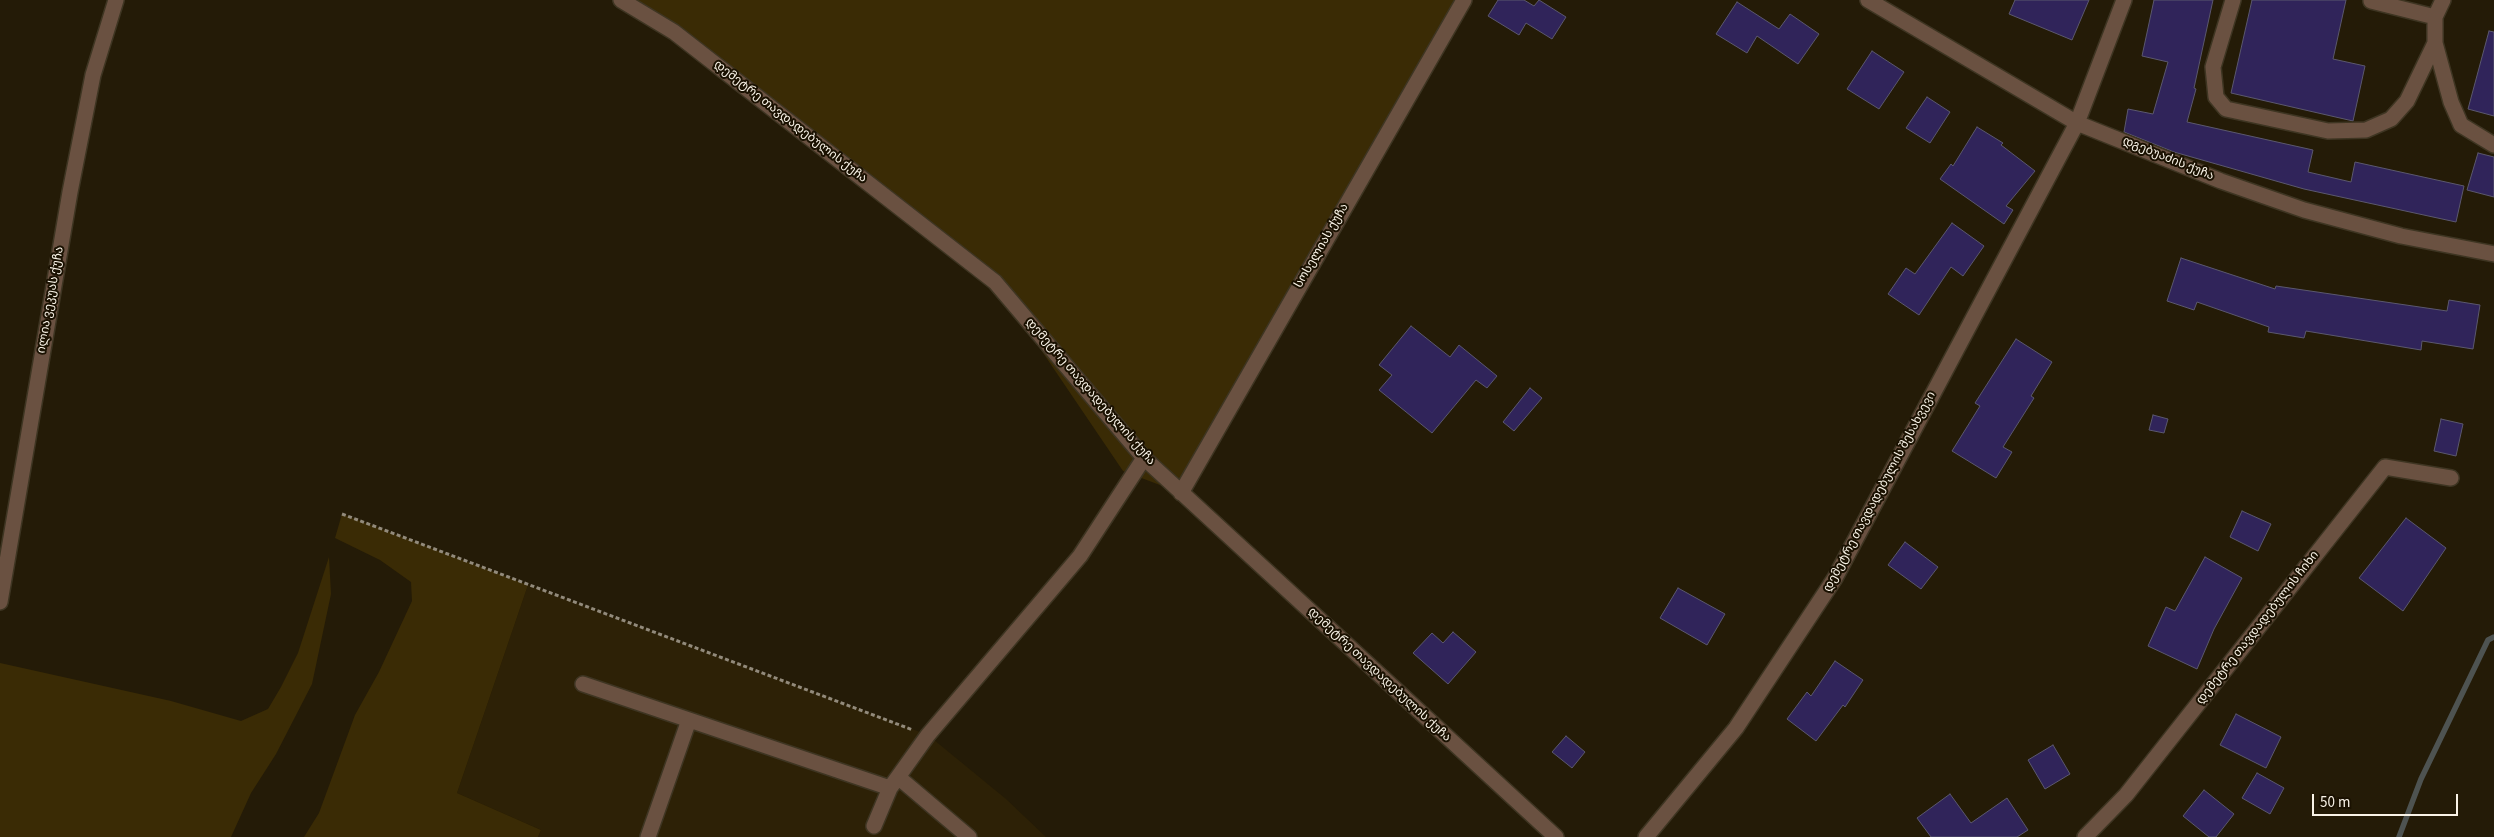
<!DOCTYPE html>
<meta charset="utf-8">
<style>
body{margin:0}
#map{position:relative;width:2494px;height:837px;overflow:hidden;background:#241b07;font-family:"Source Sans 3",sans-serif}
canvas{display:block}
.scale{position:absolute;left:2312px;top:794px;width:146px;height:22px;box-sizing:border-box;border:2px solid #f9f3e7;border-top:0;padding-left:6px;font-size:15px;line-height:18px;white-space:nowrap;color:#f9f3e7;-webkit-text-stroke:4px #1a1101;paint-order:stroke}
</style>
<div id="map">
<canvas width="2494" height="837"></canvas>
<div class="scale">50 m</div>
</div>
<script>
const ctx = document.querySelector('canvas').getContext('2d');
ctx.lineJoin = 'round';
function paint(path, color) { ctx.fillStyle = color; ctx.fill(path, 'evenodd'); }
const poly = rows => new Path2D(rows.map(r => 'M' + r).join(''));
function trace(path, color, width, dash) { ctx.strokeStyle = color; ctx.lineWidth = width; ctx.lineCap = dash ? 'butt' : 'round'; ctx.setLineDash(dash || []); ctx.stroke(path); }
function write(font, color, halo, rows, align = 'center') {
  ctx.font = font + ' "Source Sans 3","Noto Sans Georgian",sans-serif'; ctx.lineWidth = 4; ctx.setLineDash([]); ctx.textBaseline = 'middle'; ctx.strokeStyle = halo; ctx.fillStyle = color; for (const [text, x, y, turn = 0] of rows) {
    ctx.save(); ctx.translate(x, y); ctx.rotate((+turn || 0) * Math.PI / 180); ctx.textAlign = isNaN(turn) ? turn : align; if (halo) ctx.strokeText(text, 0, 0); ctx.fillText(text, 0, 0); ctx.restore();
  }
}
paint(poly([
 [528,585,928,735,1006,799,1046,837,538,837,541,830,457,793]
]), '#2d2106');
paint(poly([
 [621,0,1464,0,1181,493,1123,471,995,282],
 [342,514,528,585,457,793,541,830,538,837,304,837,319,813,355,715,379,672,412,601,411,582,380,560,335,538],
 [329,557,331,594,312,684,276,754,251,793,231,837,0,837,0,663,171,701,241,721,268,709,281,687,298,653]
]), '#3a2b05');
trace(poly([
 [2399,837,2421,779,2488,640,2494,637]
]), '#4e5351', 5.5);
const building = poly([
 [1498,0,1524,0,1534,6,1539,0,1566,17,1552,39,1526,23,1519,35,1488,16,1498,0],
 [2015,0,2089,0,2072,40,2009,14,2015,0],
 [2154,0,2213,0,2194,88,2196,89,2187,122,2313,150,2308,172,2351,182,2355,162,2464,186,2456,222,2304,189,2174,152,2124,132,2128,109,2153,114,2168,62,2142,56,2154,0],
 [2252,0,2346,0,2333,59,2365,66,2353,121,2231,93,2252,0],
 [1737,2,1779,29,1790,14,1819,34,1798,64,1757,36,1747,53,1716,34,1737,2],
 [2489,31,2494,32,2494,116,2468,109,2489,31],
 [1872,51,1904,72,1879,109,1847,89,1872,51],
 [1927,97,1950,112,1930,143,1906,128,1927,97],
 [1977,127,2003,143,2001,145,2035,171,2006,206,2013,210,2004,224,1940,179,1951,164,1953,166,1977,127],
 [2478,153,2494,157,2494,197,2467,190,2478,153],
 [1952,223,1984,246,1963,276,1951,267,1919,315,1888,294,1906,268,1915,274,1952,223],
 [2181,258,2275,289,2276,286,2447,311,2449,300,2480,305,2473,349,2422,341,2421,350,2306,331,2304,338,2268,332,2269,327,2197,302,2194,310,2167,301,2181,258],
 [1411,326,1450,357,1459,345,1497,376,1487,388,1476,380,1432,433,1379,390,1392,375,1379,365,1411,326],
 [2016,339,2052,362,2031,396,2034,398,2003,447,2012,452,1996,478,1952,451,1980,406,1975,403,2016,339],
 [1530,388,1542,398,1514,431,1503,422,1530,388],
 [2153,415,2168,419,2164,433,2149,430,2153,415],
 [2441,419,2463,424,2456,456,2434,451,2441,419],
 [2242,511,2271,524,2258,551,2230,537,2242,511],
 [2406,518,2446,548,2403,611,2359,578,2406,518],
 [1905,542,1938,567,1921,589,1888,565,1905,542],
 [2205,557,2242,578,2214,629,2197,669,2148,646,2166,607,2175,611,2205,557],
 [1678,588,1725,614,1707,645,1660,618,1678,588],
 [1453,632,1476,652,1448,684,1413,653,1432,633,1443,643,1453,632],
 [1835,661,1863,680,1845,707,1843,705,1816,741,1787,719,1807,692,1811,696,1835,661],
 [2236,714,2281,737,2266,768,2220,745,2236,714],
 [1566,736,1585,752,1572,768,1552,752,1566,736],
 [2053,745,2070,774,2045,789,2028,760,2053,745],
 [2257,773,2284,788,2270,814,2242,798,2257,773],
 [2204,790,2234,814,2216,837,2209,837,2183,816,2204,790],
 [1950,794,1971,823,2007,798,2028,830,2017,837,1931,837,1917,818,1950,794]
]);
paint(building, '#30245a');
trace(building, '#5b586e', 1);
const minor = poly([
 [621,0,674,32,995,282,1144,458,1556,837],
 [1868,0,2077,123,2221,181,2304,210,2401,236,2494,254],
 [2233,0,2213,67,2216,97,2226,109,2328,131,2366,130,2391,119,2407,101,2435,43],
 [2443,0,2435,17,2435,43,2451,102,2461,125,2494,145],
 [2371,1,2435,17],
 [1181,493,1464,0],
 [0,602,70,192,93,75,116,0],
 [583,684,890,788],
 [898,777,969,837],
 [874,826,890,788,898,777,928,735,1080,556,1144,458],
 [648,837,689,720],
 [1646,837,1736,728,1835,578,2077,123,2124,0],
 [2085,837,2126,795,2385,467,2451,478]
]);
trace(minor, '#3e3522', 18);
trace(poly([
 [342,514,913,730]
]), '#928a7b', 3, [4, 2.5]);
trace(minor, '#6a5141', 15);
write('12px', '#f9f3e7', '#1a1101', [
 ["დემეტრე თავდადებულის ქუჩა",790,122,38],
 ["დგებუაძის ქუჩა",2168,159,22],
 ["სოსელიას ქუჩა",1322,246,-60],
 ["ილია ვეკუას ქუჩა",51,300,-80],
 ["დემეტრე თავდადებულის ქუჩა",1090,392,49],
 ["დემეტრე თავდადებულის შესახვევი",1880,492,-62],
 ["დემეტრე თავდადებულის ჩიხი",2258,628,-52],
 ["დემეტრე თავდადებულის ქუჩა",1379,675,43]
]);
</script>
